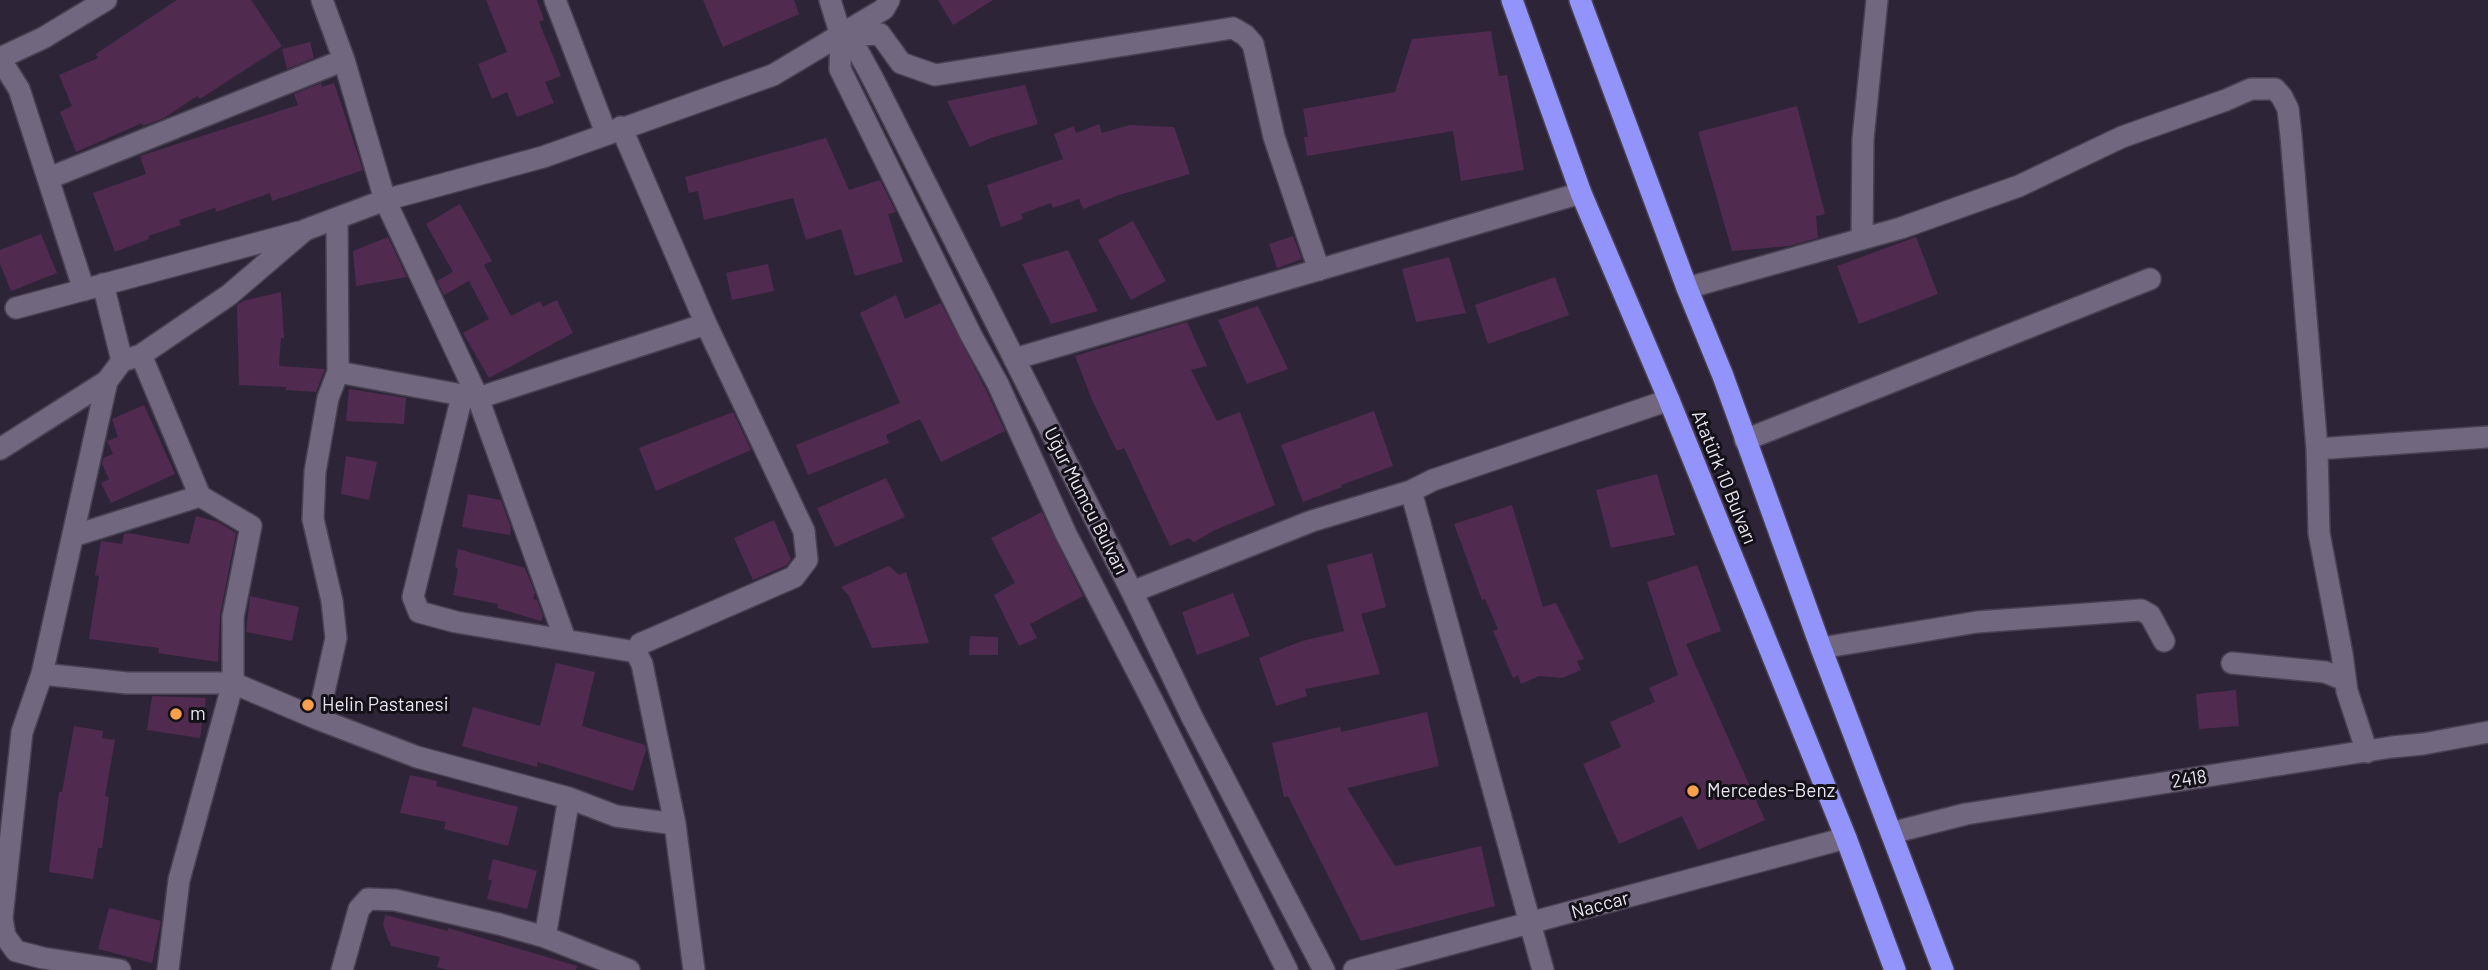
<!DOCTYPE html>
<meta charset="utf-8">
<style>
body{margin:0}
canvas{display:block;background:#2d2438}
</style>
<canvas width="2488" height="970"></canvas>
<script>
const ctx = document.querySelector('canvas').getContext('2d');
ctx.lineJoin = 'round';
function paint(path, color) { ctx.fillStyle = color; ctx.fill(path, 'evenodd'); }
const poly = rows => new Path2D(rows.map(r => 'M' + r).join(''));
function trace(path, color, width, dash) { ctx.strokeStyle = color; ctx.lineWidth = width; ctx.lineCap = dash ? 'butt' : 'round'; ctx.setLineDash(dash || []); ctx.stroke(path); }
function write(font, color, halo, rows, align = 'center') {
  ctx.font = font + ' Barlow,sans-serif'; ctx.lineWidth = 6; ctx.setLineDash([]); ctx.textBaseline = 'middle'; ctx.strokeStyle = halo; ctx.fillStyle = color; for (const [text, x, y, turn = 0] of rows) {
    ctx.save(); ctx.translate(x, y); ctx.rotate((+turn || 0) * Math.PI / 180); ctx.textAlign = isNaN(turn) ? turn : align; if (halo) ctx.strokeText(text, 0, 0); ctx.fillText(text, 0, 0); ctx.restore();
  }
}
paint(poly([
 [177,0,251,0,282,46,200,99,197,96,164,118,143,126,142,123,76,152,60,112,72,106,59,75,98,58,96,54],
 [486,0,537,0,544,20,539,22,561,76,545,82,554,103,517,117,507,92,492,99,478,64,507,52],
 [703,0,794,0,799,14,723,47],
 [938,0,993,0,953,25],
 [1491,31,1499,76,1507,75,1524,170,1461,181,1453,131,1307,156,1304,137,1308,137,1303,109,1395,92,1412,39],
 [310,42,314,58,287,69,282,49],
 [321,83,322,87,334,83,363,170,272,201,270,193,216,212,215,208,179,220,181,225,148,236,149,239,115,252,93,193,146,174,140,156,298,105,294,94],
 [1025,85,1038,124,991,138,970,147,947,101],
 [1797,106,1825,214,1816,216,1818,238,1789,246,1732,251,1698,132],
 [1099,124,1102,133,1130,125,1174,127,1190,174,1119,195,1083,209,1079,199,1053,208,1051,203,1021,214,1023,219,1001,227,987,185,1063,159,1054,134,1074,126,1076,133],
 [826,138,849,190,880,180,896,212,888,214,903,262,855,276,841,229,806,240,793,198,704,220,698,191,689,193,685,177],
 [460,204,492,261,484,265,511,316,540,301,543,307,557,300,573,333,489,378,463,333,489,319,469,281,444,295,437,281,453,272,426,224],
 [1133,221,1166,281,1131,300,1098,240],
 [41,234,57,273,11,291,0,264,0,250],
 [1293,236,1302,259,1277,268,1269,244],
 [388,237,407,277,356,286,353,251],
 [1916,237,1938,294,1859,324,1837,266],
 [1068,250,1098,311,1051,324,1022,264],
 [1449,257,1466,313,1416,322,1402,269],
 [768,264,774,291,732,300,726,273],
 [1555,277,1569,315,1488,344,1475,305],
 [281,292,284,338,281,338,279,366,325,369,316,392,286,390,286,387,239,385,237,305,243,301],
 [896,295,905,319,941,303,986,390,1005,431,941,462,920,419,886,435,889,443,808,475,796,445,900,403,860,313],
 [1258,306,1288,369,1247,384,1218,320],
 [1187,322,1207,366,1191,370,1217,421,1240,412,1275,505,1215,530,1194,542,1189,538,1170,546,1124,448,1117,451,1092,400,1075,356],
 [349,389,406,398,404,424,346,421],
 [144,405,175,474,111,503,101,483,109,479,102,464,103,458,113,454,107,441,118,437,112,419],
 [1374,411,1393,466,1341,485,1342,487,1303,502,1281,445],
 [733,412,751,450,656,491,639,448],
 [346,456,377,462,369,500,341,494],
 [1657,474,1675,535,1611,548,1596,490],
 [886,478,905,517,835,547,817,508],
 [468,494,501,500,511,528,510,535,462,527],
 [1512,505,1543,607,1556,603,1584,659,1577,661,1581,670,1562,678,1539,676,1521,684,1518,675,1513,678,1493,631,1498,629,1485,599,1482,600,1454,524],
 [1042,512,1083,596,1030,624,1037,638,1019,646,994,595,1015,583,991,538],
 [196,516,218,522,236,533,220,615,218,662,158,653,159,648,89,639,99,576,95,575,101,541,122,544,124,534,128,533,189,544],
 [774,520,791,559,787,565,753,580,734,538],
 [458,549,525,568,535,593,533,599,537,600,543,616,541,621,497,608,498,604,453,595,458,569,455,566],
 [1372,553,1386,607,1361,614,1380,674,1305,689,1307,696,1276,706,1259,658,1302,641,1344,631,1327,565],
 [1697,565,1721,631,1686,644,1765,820,1698,850,1682,816,1619,844,1583,764,1621,747,1610,722,1655,702,1649,688,1678,675,1647,582],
 [889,566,899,575,906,572,929,643,872,648,849,596,841,587],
 [1233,593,1250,636,1197,655,1182,612],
 [250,596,299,607,292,641,246,632],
 [970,636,998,637,998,655,969,655],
 [556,663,595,672,582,726,645,745,646,750,633,791,538,762,537,767,462,746,473,707,540,726],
 [2236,690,2239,726,2199,729,2196,694],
 [152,696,206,698,200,738,147,730],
 [1427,712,1439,766,1347,788,1395,866,1481,846,1495,906,1361,941,1288,796,1284,797,1272,743,1340,727,1341,732],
 [74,726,103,731,102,738,115,740,105,796,109,797,102,848,98,848,93,879,49,872,59,792,62,792],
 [410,775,437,781,436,786,518,807,508,846,444,829,446,822,400,813],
 [493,859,537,871,527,909,487,899,492,881,488,879],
 [109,908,161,921,152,963,98,949],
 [385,915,448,931,448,928,577,966,576,970,447,970,437,967,440,957,391,946,383,925]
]), '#502a4f');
const minor = poly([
 [322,0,344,60,385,200,478,398,565,639],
 [555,0,606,133],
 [830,0,841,36,840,69,971,335,998,384,1066,534,1153,702,1287,970],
 [841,36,855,46,872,77,1132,592,1192,717,1324,970],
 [843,36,880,34,901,63,935,75,1233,28,1245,35,1253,44,1274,137,1319,270],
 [0,58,43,38,106,0],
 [0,59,19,89,84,290],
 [621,127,706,324,804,531,807,560,794,577,640,644,636,652,642,664,675,824,694,970],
 [49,178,344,60],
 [1862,239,1863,139,1877,0],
 [103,284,122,361],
 [1687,288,1901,228,2019,186,2122,137,2226,100,2251,89,2275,89,2282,97,2288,109,2291,136,2317,449,2319,533,2342,654,2347,691,2367,752],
 [16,308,299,232],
 [141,355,200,496,251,526,233,617,233,683,179,880,168,970],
 [1014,359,1581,193],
 [338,372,478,398,706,324],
 [107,381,42,674,22,732,2,918,5,936,16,951,43,958,120,970],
 [462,396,413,597,419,612,456,622,636,652],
 [1745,440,2150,279],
 [0,449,107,381,122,361,141,355,229,295,305,230,385,200,543,157,773,75,884,9,889,0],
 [2317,449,2488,437],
 [1411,491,1543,970],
 [73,536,200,496],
 [1132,592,1312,521,1411,491,1433,480,1669,400],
 [1821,648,1977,622,2141,610,2150,615,2164,641],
 [2232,663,2325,672,2345,680],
 [42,674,127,683,233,683,318,719,417,757,569,798,616,816,675,824],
 [318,719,336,638,332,601,313,519,315,472,328,398,338,372,337,218],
 [1891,833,1966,814,2392,747,2423,744,2488,732],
 [545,937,569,798],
 [342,970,359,909,368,899,395,900,499,924,545,937,629,970],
 [1354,970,1846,838]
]);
const highway = poly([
 [1512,0,1581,193,1669,400,1846,838,1895,970],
 [1580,0,1687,288,1723,376,1821,648,1943,970]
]);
trace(minor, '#484151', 24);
trace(highway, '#484151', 24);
trace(minor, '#71677e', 21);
trace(highway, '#9293fb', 21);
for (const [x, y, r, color] of [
 [308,705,7,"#f9a04c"],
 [176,714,7,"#f9a04c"],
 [1693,791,7,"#f9a04c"]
]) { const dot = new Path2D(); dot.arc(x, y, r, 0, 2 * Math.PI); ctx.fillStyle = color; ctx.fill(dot); trace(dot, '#131018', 2.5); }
write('19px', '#e9e4f1', '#131018', [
 ["Atatürk 10 Bulvarı",1724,477,68],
 ["Uğur Mumcu Bulvarı",1086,501,63],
 ["2418",2189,779,-9],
 ["Naccar",1600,905,-15]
]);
write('19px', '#e9e4f1', '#131018', [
 ["Helin Pastanesi",322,705],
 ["m",190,714],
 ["Mercedes-Benz",1707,791]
], 'left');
</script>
